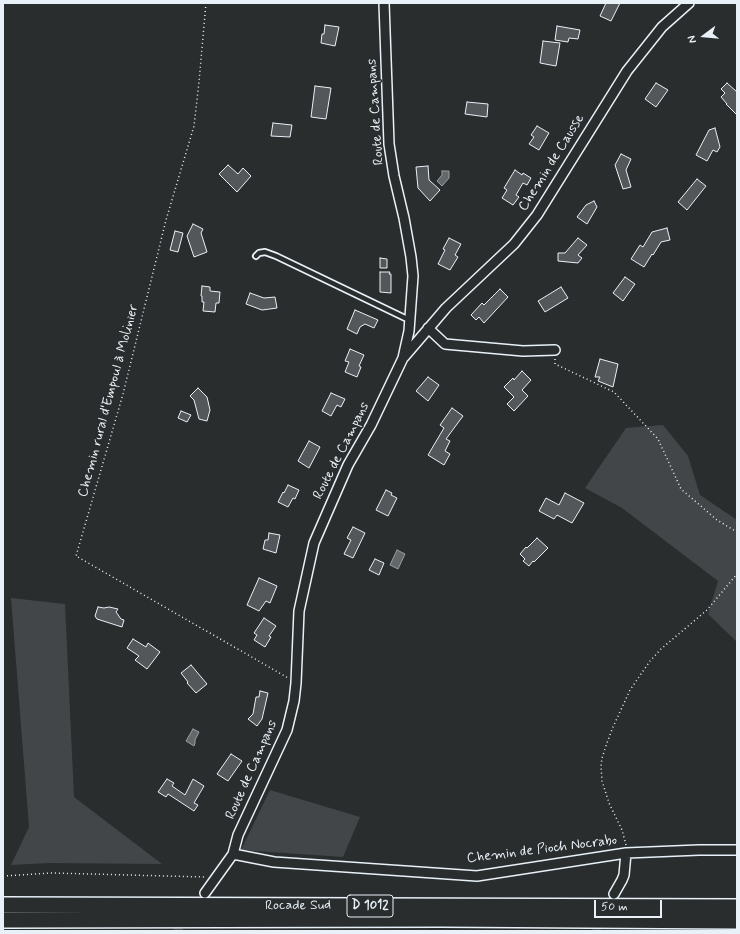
<!DOCTYPE html>
<meta charset="utf-8">
<style>
body{margin:0}
#map{position:relative;width:740px;height:934px;overflow:hidden;background:#2a2d2e;font-family:Mynerve,sans-serif}
canvas{display:block}
.frame{position:absolute;inset:0;border:4px solid #e8f1f8;pointer-events:none}
.north{position:absolute;left:684px;top:16px;width:40px;height:40px;-webkit-text-stroke:3px #2a2d2e;paint-order:stroke;rotate:254deg;font-size:11px;font-weight:700;line-height:16px;text-align:center;color:#e8f1f8}
.north::after{content:'';display:block;margin:auto;width:14px;height:18px;background:#e8f1f8;clip-path:polygon(50% 0,100% 100%,50% 72%,0 100%)}
.scale{position:absolute;left:594px;top:900px;width:68px;height:18px;box-sizing:border-box;border:2px solid #e8f1f8;border-top:0;padding-left:5px;font-size:12px;line-height:14px;white-space:nowrap;color:#e8f1f8;-webkit-text-stroke:3px #2a2d2e;paint-order:stroke}
</style>
<div id="map">
<canvas width="740" height="934"></canvas>
<div class="frame"></div>
<div class="north">N</div>
<div class="scale">50 m</div>
</div>
<script>
const ctx = document.querySelector('canvas').getContext('2d');
ctx.lineJoin = 'round';
function paint(path, color) { ctx.fillStyle = color; ctx.fill(path, 'evenodd'); }
const poly = rows => new Path2D(rows.map(r => 'M' + r).join(''));
function trace(path, color, width, dash) { ctx.strokeStyle = color; ctx.lineWidth = width; ctx.lineCap = dash ? 'butt' : 'round'; ctx.setLineDash(dash || []); ctx.stroke(path); }
function write(font, color, halo, rows, align = 'center') {
  ctx.font = font + ' Mynerve,sans-serif'; ctx.lineWidth = 3; ctx.setLineDash([]); ctx.textBaseline = 'middle'; ctx.strokeStyle = halo; ctx.fillStyle = color; for (const [text, x, y, turn = 0] of rows) {
    ctx.save(); ctx.translate(x, y); ctx.rotate((+turn || 0) * Math.PI / 180); ctx.textAlign = isNaN(turn) ? turn : align; if (halo) ctx.strokeText(text, 0, 0); ctx.fillText(text, 0, 0); ctx.restore();
  }
}
paint(poly([
 [663,425,688,456,700,495,737,520,737,642,708,614,718,581,622,508,585,488,626,428],
 [11,598,65,604,74,797,162,864,49,863,11,865,29,827],
 [270,790,360,817,343,857,241,850]
]), '#424648');
const water = poly([
 [442,171,449,171,449,178,442,186,437,181,442,175,442,171],
 [397,550,405,554,398,569,390,565,397,550],
 [193,729,199,732,195,740,195,743,194,746,186,741,193,729]
]);
paint(water, '#63686b');
trace(water, '#989fa3', 1);
const building = poly([
 [606,3,620,3,611,21,600,16,606,3],
 [325,25,339,27,335,46,321,43,322,34,324,34,325,25],
 [557,26,580,30,578,39,569,38,568,42,555,40,557,26],
 [543,41,560,43,556,66,540,63,543,41],
 [656,83,668,90,656,107,645,99,656,83],
 [727,83,737,92,737,115,726,104,727,104,721,97,725,93,721,89,727,83],
 [315,86,331,88,326,119,311,117,315,86],
 [467,102,488,104,487,117,465,114,467,102],
 [273,123,292,125,290,137,271,136,273,123],
 [537,126,549,133,539,150,529,144,534,137,531,135,537,126],
 [715,128,720,147,717,152,713,150,707,161,696,155,709,130,715,128],
 [621,154,631,159,626,170,631,187,623,189,615,165,621,154],
 [228,165,238,174,243,168,251,176,237,192,219,174,228,165],
 [428,166,429,180,440,190,430,201,418,188,416,167,428,166],
 [515,170,522,175,523,173,531,178,527,185,523,183,516,195,519,197,513,205,502,198,507,190,504,188,515,170],
 [697,179,706,186,687,210,678,202,697,179],
 [594,201,597,207,587,224,577,217,586,205,594,201],
 [193,224,203,229,201,233,207,252,194,257,187,236,193,224],
 [667,228,670,240,661,242,653,255,652,254,644,267,631,259,640,245,643,247,652,232,667,228],
 [175,231,183,233,178,252,170,250,175,231],
 [449,238,461,244,455,255,458,257,450,270,438,264,445,250,443,249,449,238],
 [578,238,587,245,578,255,582,258,578,263,558,261,558,253,565,253,578,238],
 [380,258,387,259,387,268,380,268,380,258],
 [380,272,390,272,389,274,391,274,391,293,380,292,380,272],
 [625,277,635,284,623,301,613,293,625,277],
 [202,286,210,287,210,291,220,292,219,303,216,303,215,312,203,311,204,302,202,302,202,296,201,296,202,286],
 [561,287,568,298,545,312,538,301,561,287],
 [500,289,508,297,484,323,479,317,476,320,471,315,482,303,484,305,500,289],
 [250,293,264,298,275,297,277,308,262,310,246,304,250,293],
 [355,310,378,320,374,328,365,324,360,327,357,334,347,329,355,310],
 [350,349,364,355,359,366,361,367,357,377,345,372,349,362,345,361,350,349],
 [600,359,618,364,613,387,598,381,600,377,595,377,600,359],
 [522,371,531,380,522,390,528,396,514,411,507,404,514,397,504,387,513,378,514,380,522,371],
 [428,377,439,385,437,388,428,401,416,391,428,377],
 [198,388,207,397,210,410,207,421,199,419,194,400,190,396,198,388],
 [331,393,345,399,341,407,337,405,331,416,322,411,331,393],
 [452,408,463,416,446,439,450,441,445,451,450,454,444,465,428,455,444,428,440,425,452,408],
 [181,411,191,415,187,422,178,418,181,411],
 [309,441,320,447,309,468,298,461,309,441],
 [288,485,299,490,295,499,293,498,288,507,278,502,283,492,284,493,288,485],
 [386,490,392,493,391,495,397,498,388,516,376,510,386,490],
 [565,493,584,503,572,523,557,515,554,519,539,511,546,498,559,505,565,493],
 [353,527,365,533,353,558,344,554,351,540,347,538,353,527],
 [269,533,280,535,276,553,263,549,265,540,268,540,269,533],
 [537,538,548,548,534,562,533,561,529,566,523,561,525,559,520,554,526,547,527,548,537,538],
 [375,559,384,563,379,575,369,570,375,559],
 [259,578,277,586,270,603,266,601,259,611,247,605,259,578],
 [98,607,104,608,109,607,118,609,116,612,121,619,124,620,122,627,97,619,95,616,98,607],
 [264,618,276,626,269,636,271,637,265,647,254,640,257,635,254,633,264,618],
 [133,639,146,647,148,643,160,652,147,669,135,660,139,656,127,648,133,639],
 [191,665,207,684,196,693,187,683,188,682,181,673,191,665],
 [260,691,268,693,262,719,257,726,248,719,253,714,256,697,259,697,260,691],
 [231,754,242,761,228,781,217,774,231,754],
 [167,779,174,783,172,786,185,795,193,779,204,786,194,803,198,805,194,811,168,794,166,797,158,792,167,779]
]);
paint(building, '#535759');
trace(building, '#e8f1f8', 1);
trace(poly([
 [176,931,186,918],
 [595,931,614,894]
]), '#464a4c', 9, [9, 4.5]);
const service = poly([
 [256,256,259,253,265,252,276,256,405,318,410,319]
]);
const minor = poly([
 [428,328,445,344,523,351,555,350],
 [404,357,446,308,514,244,537,215,627,71,662,27,689,3],
 [233,854,274,862,477,876,626,853,699,850,737,850],
 [205,893,233,854,238,835,287,730,294,701,296,683,299,611,314,543,348,465,371,425,403,358,409,331,413,276,411,257,404,218,394,176,389,144,384,3],
 [614,894,622,880,624,875,626,853]
]);
const trunk = poly([
 [3,905,737,907],
 [3,920,441,919,737,921]
]);
trace(service, '#e8f1f8', 8);
trace(minor, '#e8f1f8', 12);
trace(trunk, '#e8f1f8', 18);
trace(poly([
 [206,3,199,82,194,126,166,220,123,394,76,556,288,678],
 [555,359,555,364,614,392,658,439,681,489,717,520,737,532],
 [626,845,622,830,609,803,602,781,601,766,602,758,607,743,613,727,630,690,650,661,661,649,707,610,737,574],
 [3,876,52,873,205,877]
]), '#e8f1f8', 1.5, [1, 3]);
trace(service, '#2a2d2e', 4.5);
trace(minor, '#2a2d2e', 9);
trace(trunk, '#2a2d2e', 15);
for (const [x, y, w] of [
 [370,906,46]
]) { const box = new Path2D(); box.roundRect(x - w / 2, y - 11, w, 22, 3); ctx.fillStyle = '#2a2d2e'; ctx.fill(box); trace(box, '#e8f1f8', 1); }
write('bold 13px', '#e8f1f8', null, [
 ["D 1012",370,906]
]);
write('14px', '#e8f1f8', '#2a2d2e', [
 ["Route de Campans",376,112,-94],
 ["Chemin de Causse",552,163,-58],
 ["Chemin rural d'Empoul à Molinier",109,401,-75],
 ["Route de Campans",342,451,-63],
 ["Route de Campans",252,770,-66],
 ["Chemin de Pioch Nocrabo",542,850,-7],
 ["Rocade Sud",298,906]
]);
</script>
